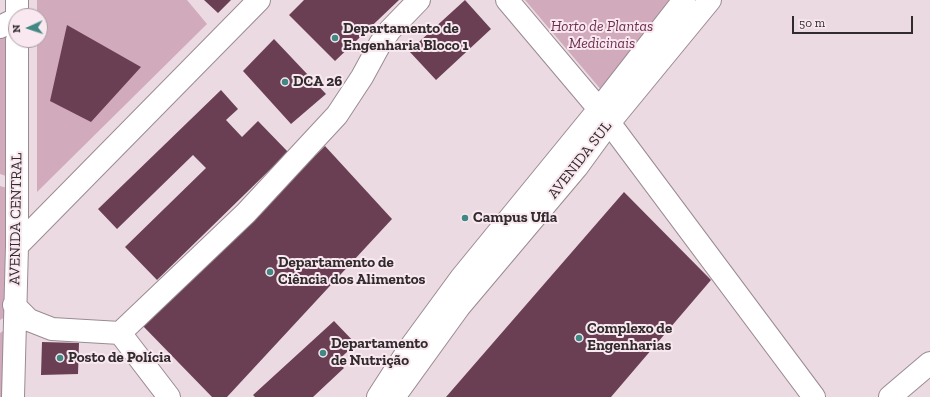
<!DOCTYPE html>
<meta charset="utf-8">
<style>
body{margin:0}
#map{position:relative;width:930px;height:397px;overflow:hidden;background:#ecdae2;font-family:"Zilla Slab",serif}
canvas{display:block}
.north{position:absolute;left:8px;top:8px;width:40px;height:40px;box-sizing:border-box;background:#f9e8ef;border:1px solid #a99ca2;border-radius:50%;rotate:267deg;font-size:11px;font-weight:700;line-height:16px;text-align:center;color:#322b2e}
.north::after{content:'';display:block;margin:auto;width:14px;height:18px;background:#418884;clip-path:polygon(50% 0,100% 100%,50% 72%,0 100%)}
.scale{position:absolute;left:792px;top:16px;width:121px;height:18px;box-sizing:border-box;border:2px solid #322b2e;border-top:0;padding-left:5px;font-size:12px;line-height:14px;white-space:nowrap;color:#322b2e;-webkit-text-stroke:3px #f9e8ef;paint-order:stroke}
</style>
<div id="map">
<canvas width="930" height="397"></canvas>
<div class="north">N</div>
<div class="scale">50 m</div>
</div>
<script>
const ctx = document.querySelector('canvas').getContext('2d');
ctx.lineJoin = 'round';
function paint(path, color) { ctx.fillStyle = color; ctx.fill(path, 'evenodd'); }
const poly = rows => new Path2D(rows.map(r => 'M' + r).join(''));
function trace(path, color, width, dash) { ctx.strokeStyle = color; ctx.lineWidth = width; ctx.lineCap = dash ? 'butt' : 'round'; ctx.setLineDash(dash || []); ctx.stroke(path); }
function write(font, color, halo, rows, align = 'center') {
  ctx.font = font + ' "Zilla Slab",serif'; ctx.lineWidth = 4; ctx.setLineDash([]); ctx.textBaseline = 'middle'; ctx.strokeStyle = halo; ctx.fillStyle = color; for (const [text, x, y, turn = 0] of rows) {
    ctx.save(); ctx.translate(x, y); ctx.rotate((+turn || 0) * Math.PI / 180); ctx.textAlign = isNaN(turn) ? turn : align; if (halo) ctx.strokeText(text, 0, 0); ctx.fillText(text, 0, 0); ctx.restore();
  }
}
paint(poly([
 [37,0,187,0,207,24,37,192,37,40,40,40,40,16,37,16],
 [525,0,678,0,603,92],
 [11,27,12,178,0,174,0,33],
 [0,186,11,189,9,315,0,320],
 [9,327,9,397,0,397,0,333]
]), '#d1aabc');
paint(poly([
 [204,0,231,0,218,13],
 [304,0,399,0,335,61,289,15],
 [465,0,491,29,436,80,409,51],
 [67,25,141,67,91,122,50,101],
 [274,39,326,94,291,124,243,71],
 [221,90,238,109,226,120,242,137,258,121,288,152,157,280,125,247,206,168,193,155,117,229,98,209],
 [325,146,392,219,227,397,212,397,143,326],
 [624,192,711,280,611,397,446,397],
 [334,321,356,344,337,361,344,368,313,397,255,397,253,395],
 [42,342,79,343,78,374,41,375]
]), '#6a3f54');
const minor = poly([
 [507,0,599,109,814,397],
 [17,16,17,0],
 [0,27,16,19],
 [17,246,259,0],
 [14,305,29,320,52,329,120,333,169,397],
 [120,333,246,213,337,115,362,77,380,44,390,30,419,0],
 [13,397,17,246,17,40],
 [378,397,409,349,461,278,599,109,684,0],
 [394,397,459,307,577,167,609,123,710,0],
 [890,397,930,363]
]);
trace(minor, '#9a8b92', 24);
trace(minor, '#fff', 22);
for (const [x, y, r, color] of [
 [335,38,4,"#418884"],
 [285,82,4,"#418884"],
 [465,218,4,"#418884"],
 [270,272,4,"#418884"],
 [579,338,4,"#418884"],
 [323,353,4,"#418884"],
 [60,358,4,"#418884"]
]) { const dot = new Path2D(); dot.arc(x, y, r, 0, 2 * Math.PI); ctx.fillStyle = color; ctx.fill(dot); trace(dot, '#f9e8ef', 1.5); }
write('italic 15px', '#6d3050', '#f9e8ef', [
 ["Horto de Plantas",602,27],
 ["Medicinais",602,44]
]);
write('bold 15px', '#322b2e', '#f9e8ef', [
 ["Departamento de",343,29],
 ["Engenharia Bloco 1",343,46],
 ["DCA 26",293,82],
 ["Campus Ufla",473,218],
 ["Departamento de",278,263],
 ["Ciência dos Alimentos",278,280],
 ["Complexo de",587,329],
 ["Engenharias",587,346],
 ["Departamento",331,344],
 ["de Nutrição",331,361],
 ["Posto de Polícia",68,358]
], 'left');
write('15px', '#322b2e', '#f9e8ef', [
 ["AVENIDA SUL",580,160,-52],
 ["AVENIDA CENTRAL",16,219,-89]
]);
</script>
